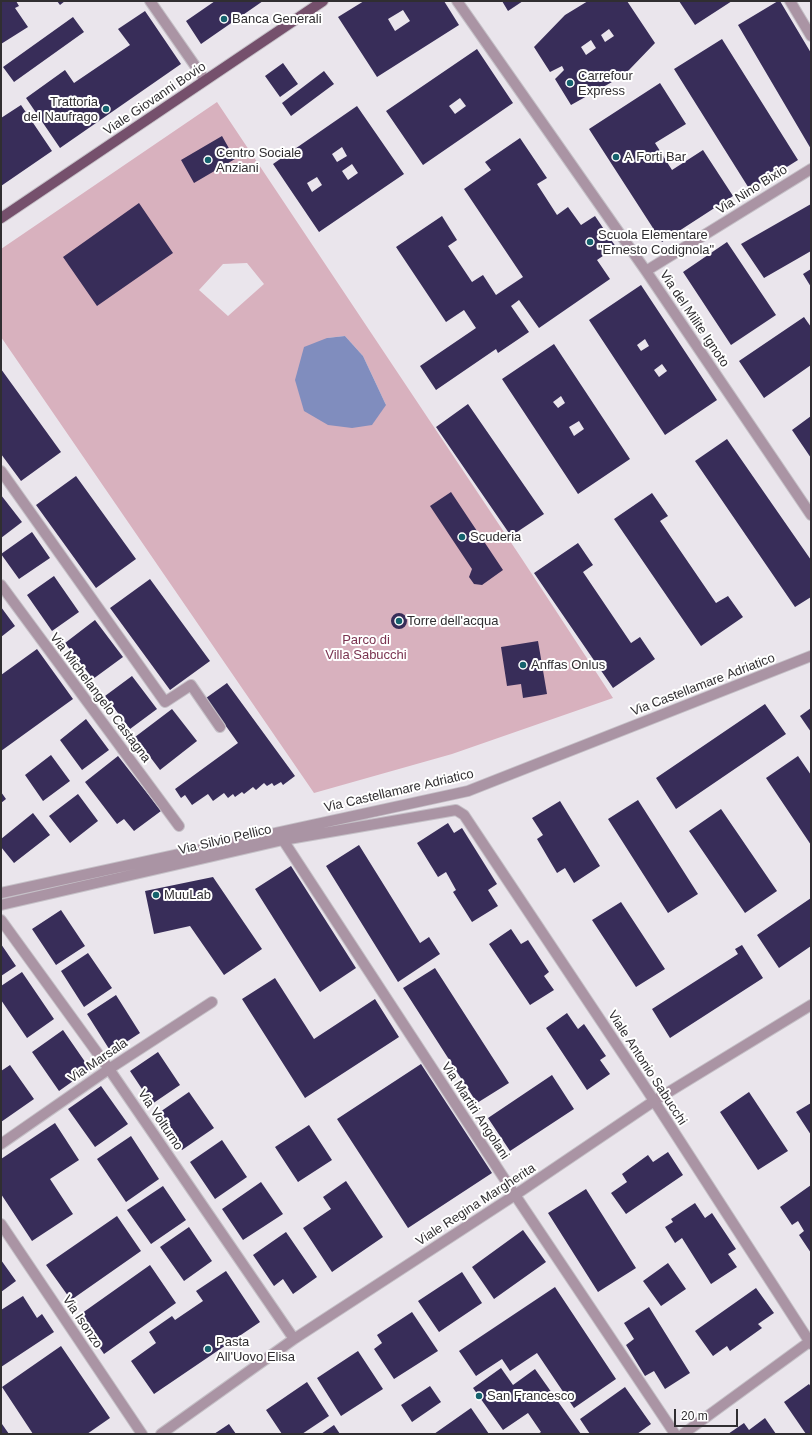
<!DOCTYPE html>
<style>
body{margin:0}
#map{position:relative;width:812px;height:1435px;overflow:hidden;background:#eae5ec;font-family:Helvetica,sans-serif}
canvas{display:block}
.frame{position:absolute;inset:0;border:2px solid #302e31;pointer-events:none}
.scale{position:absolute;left:674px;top:1409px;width:64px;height:18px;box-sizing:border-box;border:2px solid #302e31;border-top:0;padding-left:5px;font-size:12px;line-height:14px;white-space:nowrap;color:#302e31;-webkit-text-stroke:3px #fff;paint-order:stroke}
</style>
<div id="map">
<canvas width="812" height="1435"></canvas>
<div class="frame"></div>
<div class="scale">20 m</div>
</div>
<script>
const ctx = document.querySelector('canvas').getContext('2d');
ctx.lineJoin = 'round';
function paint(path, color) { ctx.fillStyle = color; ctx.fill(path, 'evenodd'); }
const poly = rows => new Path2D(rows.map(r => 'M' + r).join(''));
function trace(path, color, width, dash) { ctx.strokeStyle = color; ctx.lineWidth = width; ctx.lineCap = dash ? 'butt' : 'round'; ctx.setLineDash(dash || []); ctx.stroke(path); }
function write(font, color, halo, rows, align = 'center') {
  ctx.font = font + ' Helvetica,sans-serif'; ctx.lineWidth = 4; ctx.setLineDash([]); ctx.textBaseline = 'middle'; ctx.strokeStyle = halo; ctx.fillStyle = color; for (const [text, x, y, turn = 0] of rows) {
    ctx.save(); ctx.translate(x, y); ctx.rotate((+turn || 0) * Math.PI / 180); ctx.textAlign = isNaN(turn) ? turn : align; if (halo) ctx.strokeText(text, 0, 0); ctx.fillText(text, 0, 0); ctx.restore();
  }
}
paint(poly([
 [217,102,522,559,613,698,452,754,314,793,1,337,1,249],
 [247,263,264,284,228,316,199,290,223,264],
 [345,336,363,356,386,405,327,338]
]), '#d8b1be');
paint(poly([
 [345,336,363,356,386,405,372,425,352,428,328,425,304,411,295,380,304,347,327,338]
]), '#808dbe');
paint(poly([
 [1,1,16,1,19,6,15,8,28,27,1,44],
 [57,1,65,1,60,5],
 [215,1,263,1,201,44,186,21],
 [364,1,444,1,459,25,377,77,338,17],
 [403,10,410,21,395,31,388,19],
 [502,1,523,1,508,11],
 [588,1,627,1,655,43,629,70,612,82,571,105,555,79,564,70,562,66,550,72,534,47,565,15],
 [609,29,614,36,605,42,601,35],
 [591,40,596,48,586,55,581,47],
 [679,1,732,1,695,25],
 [778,1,780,1,811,53,811,149,738,25],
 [145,11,181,64,60,148,26,98,65,70,74,83,130,45,118,29],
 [73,17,84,32,14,82,3,67],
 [722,39,798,160,750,190,674,69],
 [477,49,513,103,423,165,386,111],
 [460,98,466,106,455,114,449,106],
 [283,63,298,84,280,97,265,76],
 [324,71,334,84,291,116,282,103],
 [660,83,686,124,655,143,672,170,703,150,733,196,662,242,589,129],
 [21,105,52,151,1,186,1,118],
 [357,106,404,174,319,232,273,164],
 [342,147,347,156,337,162,332,154],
 [352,164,358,173,348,180,342,171],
 [317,177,322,185,312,192,307,183],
 [222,136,235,159,194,183,181,160],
 [520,138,547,178,537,184,557,215,568,207,581,225,595,216,616,247,597,260,610,279,539,328,519,300,511,306,529,332,498,353,496,349,436,390,420,366,476,328,464,310,446,322,396,247,442,216,457,240,448,246,472,282,483,275,496,295,523,277,464,189,491,170,485,162],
 [139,203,173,253,97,306,63,257],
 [811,204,811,251,764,278,741,244],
 [727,242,776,315,731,345,683,272],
 [811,269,811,287,803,274],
 [641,285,717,400,665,435,589,320],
 [645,339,649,346,641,351,637,345],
 [662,364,667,371,659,377,654,370],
 [804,317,811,327,811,365,764,398,739,361],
 [554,344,630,459,578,494,502,379],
 [561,396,565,403,558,408,553,402],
 [579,421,584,429,574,436,569,427],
 [1,369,61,452,21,481,1,454],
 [468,404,544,514,511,536,436,427],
 [811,416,811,458,792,430],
 [727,439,811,560,811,597,795,607,695,461],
 [76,476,136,559,96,588,36,505],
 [451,492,503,570,482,585,474,584,469,577,472,569,430,506],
 [652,493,668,516,660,521,716,603,728,596,743,617,701,646,614,519],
 [1,495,22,522,1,538],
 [32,532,50,558,19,579,1,554],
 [578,543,593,565,583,572,631,643,640,637,655,659,613,688,534,573],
 [54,576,79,612,52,631,27,595],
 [150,579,210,661,170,690,110,608],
 [1,607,15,626,1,637],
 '391 621a8 8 0 1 1 16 0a8 8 0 1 1-16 0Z',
 [95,620,123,657,93,679,65,643],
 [538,641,547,694,523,698,521,684,507,686,501,647],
 [37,649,73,699,1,751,1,675],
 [132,676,157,709,130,729,105,696],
 [227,683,295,776,283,785,281,782,274,786,272,783,267,786,264,783,256,790,253,787,244,794,242,792,235,797,233,794,228,798,224,793,213,801,208,794,192,805,185,795,181,798,175,789,238,743,206,698],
 [765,704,786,734,676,809,656,778],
 [811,708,811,732,800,716],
 [172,709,197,741,160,770,135,737],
 [86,719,109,750,82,770,60,740],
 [51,755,70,781,43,801,25,775],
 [118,756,161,811,134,831,124,819,117,824,85,782],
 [798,756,811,775,811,845,766,778],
 [1,792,6,799,1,803],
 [78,794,98,821,70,843,49,816],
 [638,800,698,894,668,913,608,819],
 [560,801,600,866,574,883,565,868,557,873,537,839,543,835,532,818],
 [721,809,777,891,745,913,689,831],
 [33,813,50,835,14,863,1,847,1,839],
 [448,823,454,833,462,828,497,884,488,890,498,906,472,922,453,892,456,890,446,872,438,877,417,843],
 [359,845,420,943,429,937,440,954,398,982,326,866],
 [291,866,356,968,320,992,255,889],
 [213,877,262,949,224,975,190,926,154,934,145,891],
 [811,898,811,946,779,968,757,935],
 [621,902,665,969,636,987,592,920],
 [61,910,85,946,56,965,32,929],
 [511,929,521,944,528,940,549,972,544,976,554,990,530,1005,489,944],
 [1,944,16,966,1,976],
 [742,945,763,978,670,1038,652,1009,738,954,735,949],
 [88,953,112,988,84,1007,61,971],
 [435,968,509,1083,477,1103,403,988],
 [22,972,54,1019,27,1038,1,1000,1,986],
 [275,978,314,1039,375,999,399,1037,305,1098,242,999],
 [116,995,140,1033,111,1052,87,1014],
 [567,1013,578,1029,584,1024,606,1056,600,1060,610,1074,587,1090,546,1028],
 [63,1030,90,1069,59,1091,32,1052],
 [158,1052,180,1085,152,1104,130,1071],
 [421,1064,492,1173,408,1228,337,1119],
 [10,1065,34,1099,1,1122,1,1071],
 [552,1075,574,1109,510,1151,488,1118],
 [101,1086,128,1124,95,1147,68,1109],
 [189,1092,214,1128,182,1150,157,1114],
 [749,1092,788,1151,758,1170,720,1112],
 [811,1103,811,1135,796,1112],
 [55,1123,79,1160,50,1179,73,1214,32,1241,1,1194,1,1159],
 [309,1125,332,1160,298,1182,275,1147],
 [131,1136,159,1179,126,1202,97,1159],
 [222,1140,247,1177,215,1199,190,1162],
 [668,1152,683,1175,626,1214,611,1193,627,1182,622,1174,648,1155,653,1162],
 [346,1181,383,1237,332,1272,303,1228,331,1209,323,1197],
 [261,1182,283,1214,243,1240,222,1209],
 [811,1185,811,1253,799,1235,804,1231,798,1221,792,1225,780,1207],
 [163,1186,186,1220,151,1244,127,1210],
 [586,1189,636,1268,598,1292,548,1213],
 [695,1203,705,1218,712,1213,736,1249,728,1254,737,1267,711,1284,682,1238,675,1243,665,1227,673,1222,671,1219],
 [117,1216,141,1251,71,1300,46,1265],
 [189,1227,212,1261,184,1281,160,1247],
 [523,1230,546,1262,494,1299,472,1267],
 [286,1232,317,1277,293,1294,283,1279,274,1286,253,1255],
 [1,1260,16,1281,1,1292],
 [668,1263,686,1289,661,1306,643,1281],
 [150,1265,176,1303,104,1354,78,1316],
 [226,1271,260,1322,154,1394,131,1361,156,1343,149,1332,172,1316,175,1320,203,1301,196,1291],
 [462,1272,482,1303,439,1332,418,1301],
 [555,1287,616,1379,574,1408,537,1353,510,1371,502,1359,476,1376,459,1351],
 [756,1288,774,1313,758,1324,762,1328,730,1351,727,1346,713,1356,695,1331],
 [23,1296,37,1318,42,1314,54,1332,1,1367,1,1310],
 [649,1307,690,1373,665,1389,654,1371,645,1376,626,1345,634,1339,624,1323],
 [412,1312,438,1351,394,1379,374,1349,382,1343,377,1335],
 [61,1346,110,1418,87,1434,33,1434,2,1387],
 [358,1351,383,1389,341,1416,317,1378],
 [501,1368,513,1385,535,1369,581,1434,538,1434,541,1432,528,1413,503,1430,473,1388],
 [307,1382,329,1416,302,1434,282,1434,266,1410],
 [809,1384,811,1387,811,1434,806,1434,784,1402],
 [430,1386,441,1402,412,1422,401,1405],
 [625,1387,651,1424,637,1434,590,1434,580,1419],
 [471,1408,489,1434,434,1434],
 [765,1418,776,1434,728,1434,744,1423,749,1430],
 [1,1422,2,1424,9,1434,1,1434],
 [229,1424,236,1434,214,1434],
 [334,1425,340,1434,321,1434]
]), '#382d59');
const minor = poly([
 [150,1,205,80],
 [457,1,646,271,811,515],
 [790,1,811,36],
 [646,271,811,169],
 [1,471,165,702,191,685,220,727],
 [1,585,179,826],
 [283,840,515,1195,675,1434],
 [1,893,468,791,811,656],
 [1,905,283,840,456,810,464,815,647,1090,811,1344],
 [1,920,109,1069,294,1339],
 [1,1144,109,1069,212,1002],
 [1,1224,142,1434],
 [161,1434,294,1339,515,1195,654,1101,811,1005],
 [683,1434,809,1342]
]);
const major = poly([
 [1,218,323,1]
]);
trace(minor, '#c5c0c7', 12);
trace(major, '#c5c0c7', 12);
trace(minor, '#aa94a4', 10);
trace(major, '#75506c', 10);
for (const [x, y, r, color] of [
 [224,19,4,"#15626d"],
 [570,83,4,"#15626d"],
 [106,109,4,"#15626d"],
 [616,157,4,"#15626d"],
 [208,160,4,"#15626d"],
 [590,242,4,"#15626d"],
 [462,537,4,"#15626d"],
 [399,621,4,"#15626d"],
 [523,665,4,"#15626d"],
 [156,895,4,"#15626d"],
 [208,1349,4,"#15626d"],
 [479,1396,4,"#15626d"]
]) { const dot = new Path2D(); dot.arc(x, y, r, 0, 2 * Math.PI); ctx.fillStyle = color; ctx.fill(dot); trace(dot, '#fff', 1.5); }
write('13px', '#302e31', '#fff', [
 ["Banca Generali",232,19],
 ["Carrefour",578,76],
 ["Express",578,91],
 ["Trattoria",98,102,"right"],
 ["del Naufrago",98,117,"right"],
 ["Centro Sociale",216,153],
 ["Anziani",216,168],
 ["A Forti Bar",624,157],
 ["Scuola Elementare",598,235],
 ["\"Ernesto Codignola\"",598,250],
 ["Scuderia",470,537],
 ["Torre dell'acqua",407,621],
 ["Anffas Onlus",531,665],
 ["MuuLab",164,895],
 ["Pasta",216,1342],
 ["All'Uovo Elisa",216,1357],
 ["San Francesco",487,1396]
], 'left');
write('13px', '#302e31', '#fff', [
 ["Viale Giovanni Bovio",155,99,-34],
 ["Via Nino Bixio",752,190,-32],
 ["Via del Milite Ignoto",694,319,56],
 ["Via Castellamare Adriatico",703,685,-21],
 ["Via Michelangelo Castagna",100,698,53],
 ["Via Castellamare Adriatico",399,791,-13],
 ["Via Silvio Pellico",225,840,-13],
 ["Via Marsala",98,1061,-34],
 ["Viale Antonio Sabucchi",647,1068,57],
 ["Via Martiri Angolani",475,1111,57],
 ["Via Volturno",160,1120,56],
 ["Viale Regina Margherita",476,1205,-33],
 ["Via Isonzo",82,1322,56]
]);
write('13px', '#7a3350', '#fff', [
 ["Parco di",366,640],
 ["Villa Sabucchi",366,655]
]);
</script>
